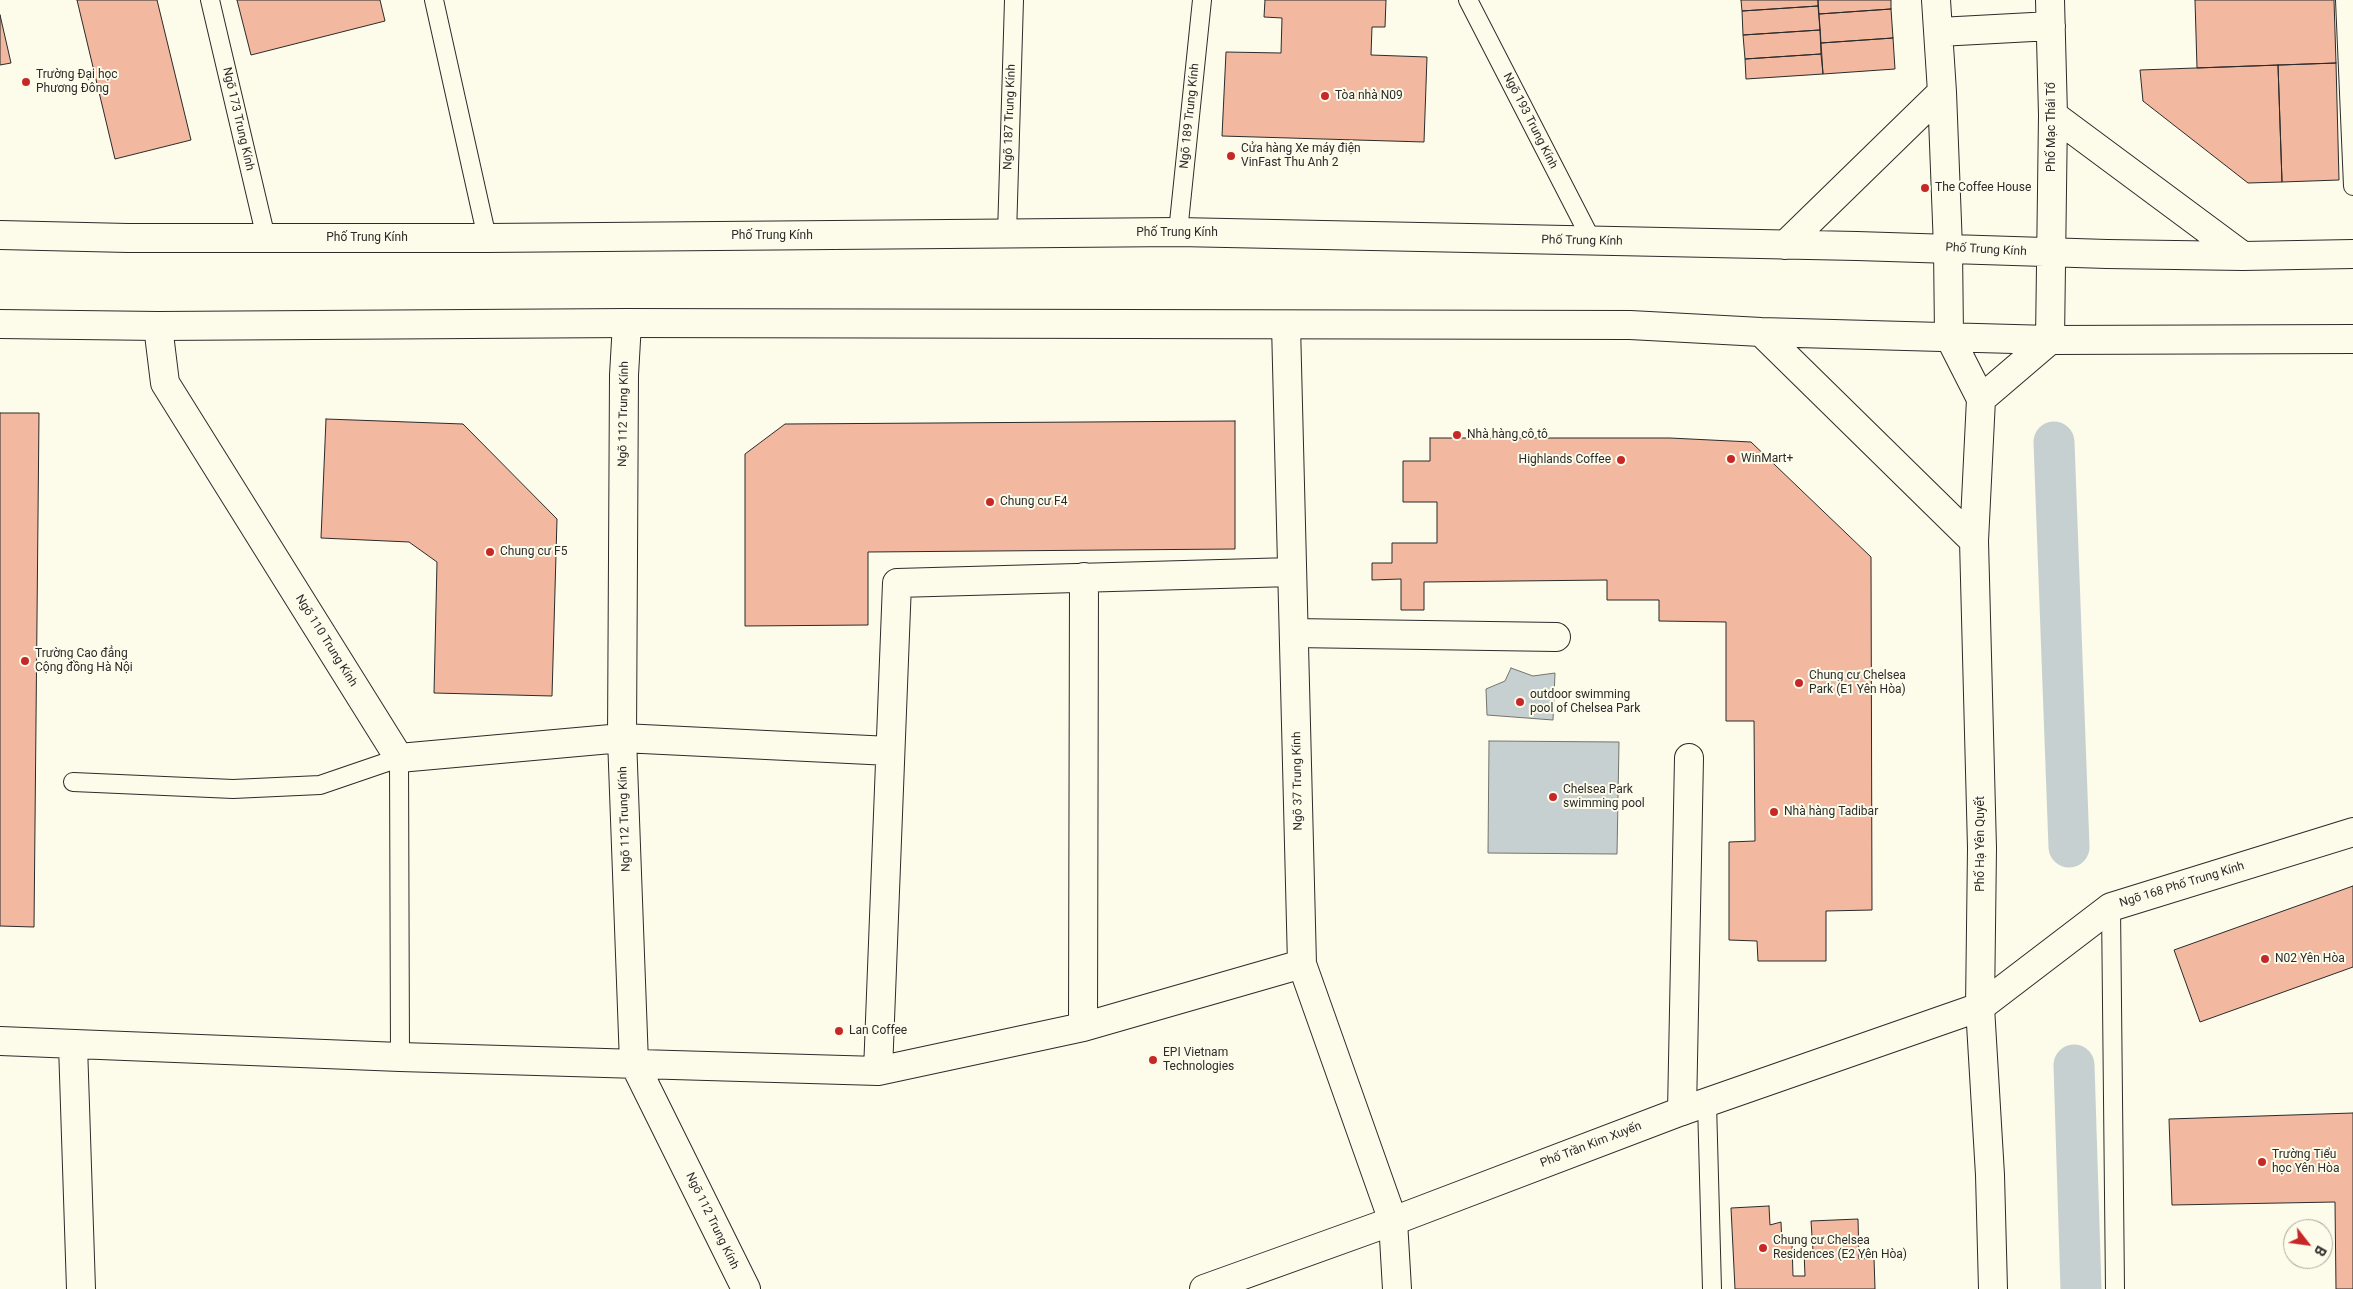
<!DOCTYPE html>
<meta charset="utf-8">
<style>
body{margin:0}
#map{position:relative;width:2353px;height:1289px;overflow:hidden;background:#fdfbea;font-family:Roboto,sans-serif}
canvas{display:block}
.north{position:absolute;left:2283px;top:1219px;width:50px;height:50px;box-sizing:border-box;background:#fdfbea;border:1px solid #a9a89e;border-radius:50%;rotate:120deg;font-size:14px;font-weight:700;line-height:20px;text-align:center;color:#2b2b2b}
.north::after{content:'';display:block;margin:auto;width:18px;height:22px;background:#c62828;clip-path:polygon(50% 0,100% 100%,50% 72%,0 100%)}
</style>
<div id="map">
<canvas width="2353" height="1289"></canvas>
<div class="north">B</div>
</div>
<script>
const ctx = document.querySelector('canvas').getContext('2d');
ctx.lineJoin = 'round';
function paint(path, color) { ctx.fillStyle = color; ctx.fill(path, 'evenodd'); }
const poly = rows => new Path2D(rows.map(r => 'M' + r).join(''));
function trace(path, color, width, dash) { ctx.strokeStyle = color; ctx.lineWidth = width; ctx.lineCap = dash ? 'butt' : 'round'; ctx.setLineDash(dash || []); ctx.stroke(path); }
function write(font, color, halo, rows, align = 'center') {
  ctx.font = font + ' Roboto,sans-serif'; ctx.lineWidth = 4; ctx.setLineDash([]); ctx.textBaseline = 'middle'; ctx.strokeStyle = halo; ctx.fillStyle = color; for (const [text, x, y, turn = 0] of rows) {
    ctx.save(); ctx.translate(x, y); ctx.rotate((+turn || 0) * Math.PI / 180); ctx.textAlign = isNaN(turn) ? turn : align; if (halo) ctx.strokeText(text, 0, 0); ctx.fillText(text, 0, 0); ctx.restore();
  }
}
const water = poly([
 [1511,668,1533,676,1555,673,1553,720,1487,715,1486,689,1505,681,1511,668],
 [1489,741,1619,742,1617,854,1488,853,1489,741]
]);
paint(water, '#c7d0d0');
trace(water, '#74746e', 1);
trace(poly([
 [2054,442,2069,847],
 [2074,1065,2081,1289]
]), '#c7d0d0', 41);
const building = poly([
 [77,0,157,0,191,140,115,159,77,0],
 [237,0,380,0,385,21,251,55,237,0],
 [1265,0,1386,0,1385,27,1372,27,1371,55,1427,57,1424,142,1222,136,1226,52,1281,53,1282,18,1264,17,1265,0],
 [1741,0,1818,0,1818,6,1742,11,1741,0],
 [1818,0,1891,0,1891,9,1819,14,1818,0],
 [2195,0,2334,0,2336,63,2197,68,2195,0],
 [1818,6,1820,30,1743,35,1742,11,1818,6],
 [1891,9,1893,38,1821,43,1819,14,1891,9],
 [0,15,11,63,0,65,0,15],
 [1820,30,1821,54,1745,59,1743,35,1820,30],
 [1893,38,1895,69,1823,74,1821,43,1893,38],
 [1821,54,1823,74,1746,79,1745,59,1821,54],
 [2336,63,2339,180,2282,182,2278,65,2336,63],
 [2278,65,2282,182,2248,183,2143,101,2140,70,2278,65],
 [0,413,39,413,34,927,0,926,0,413],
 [326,419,463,424,557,519,552,696,434,693,437,562,409,542,321,538,326,419],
 [1235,421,1235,549,868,552,868,625,745,626,745,454,785,424,1235,421],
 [1430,438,1670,438,1751,442,1871,557,1872,910,1826,911,1826,961,1758,961,1757,941,1729,940,1729,842,1755,841,1754,721,1726,721,1726,622,1659,621,1659,600,1607,600,1607,580,1424,582,1424,610,1401,610,1401,579,1372,580,1372,563,1392,563,1392,543,1437,543,1437,502,1403,502,1403,461,1430,461,1430,438],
 [2353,886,2353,967,2200,1022,2174,950,2353,886],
 [2353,1113,2353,1289,2336,1289,2335,1202,2172,1205,2169,1119,2353,1113],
 [1769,1206,1770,1225,1781,1222,1782,1245,1792,1244,1793,1276,1805,1276,1804,1251,1813,1251,1811,1221,1858,1219,1859,1259,1874,1258,1875,1289,1735,1289,1731,1208,1769,1206]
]);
paint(building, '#f2b8a0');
trace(building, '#2b2b2b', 1);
const lane = poly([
 [210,0,266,238],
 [434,0,487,238],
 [1468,0,1592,241],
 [2345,0,2353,186],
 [1178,232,1202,0],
 [1007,235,1014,0],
 [73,782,233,789,320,785,399,758,400,1057],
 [2111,907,2115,1289],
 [1707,1103,1712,1289]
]);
const street = poly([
 [627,323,624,375,622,738,634,1063,746,1289],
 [1286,325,1302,964,1393,1221,1397,1289],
 [158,326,165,383,399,758,622,738,890,751],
 [1294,633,1556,637],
 [1980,1007,2111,907,2353,832],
 [1083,1027,1084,577],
 [0,1041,400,1057,878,1071,1083,1027,1302,964],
 [73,1045,81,1289],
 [878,1071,897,583,1292,572],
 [1682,1111,1689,758]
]);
const secondary = poly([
 [1936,0,1942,92,1948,248,1949,336,1981,399,1974,541,1982,848,1980,1007,1990,1175,1993,1289],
 [2050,0,2053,115,2050,340],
 [1939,32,2051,26],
 [2053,115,2243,256],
 [0,235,128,238,487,238,1178,232,1857,246,2107,254,2243,256,2353,254],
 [1785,245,1942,92],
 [0,324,158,326,627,323,1630,325,1761,332,2050,340,2353,339],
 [1761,332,1974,541],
 [1981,399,2050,340],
 [1204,1289,1393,1221,1682,1111,1980,1007]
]);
trace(lane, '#2b2b2b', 20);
trace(street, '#2b2b2b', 30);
trace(secondary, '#2b2b2b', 30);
trace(lane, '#fdfbea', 18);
trace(street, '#fdfbea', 28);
trace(secondary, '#fdfbea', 28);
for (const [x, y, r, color] of [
 [26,82,5,"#c62828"],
 [1325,96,5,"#c62828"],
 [1231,156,5,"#c62828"],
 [1925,188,5,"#c62828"],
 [1457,435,5,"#c62828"],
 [1731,459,5,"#c62828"],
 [1621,460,5,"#c62828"],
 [990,502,5,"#c62828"],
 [490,552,5,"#c62828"],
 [25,661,5,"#c62828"],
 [1799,683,5,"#c62828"],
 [1520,702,5,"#c62828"],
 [1553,797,5,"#c62828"],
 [1774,812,5,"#c62828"],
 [2265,959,5,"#c62828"],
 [839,1031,5,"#c62828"],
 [1153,1060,5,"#c62828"],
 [2262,1162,5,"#c62828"],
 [1763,1248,5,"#c62828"]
]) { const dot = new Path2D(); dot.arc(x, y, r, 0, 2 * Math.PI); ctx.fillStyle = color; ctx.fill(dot); trace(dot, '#fdfbea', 2); }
write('12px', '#2b2b2b', '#fdfbea', [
 ["Trường Đại học",36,75],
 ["Phương Đông",36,89],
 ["Tòa nhà N09",1335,96],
 ["Cửa hàng Xe máy điện",1241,149],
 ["VinFast Thu Anh 2",1241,163],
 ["The Coffee House",1935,188],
 ["Nhà hàng cô tô",1467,435],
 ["WinMart+",1741,459],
 ["Highlands Coffee",1611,460,"right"],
 ["Chung cư F4",1000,502],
 ["Chung cư F5",500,552],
 ["Trường Cao đẳng",35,654],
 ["Cộng đồng Hà Nội",35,668],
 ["Chung cư Chelsea",1809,676],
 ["Park (E1 Yên Hòa)",1809,690],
 ["outdoor swimming",1530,695],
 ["pool of Chelsea Park",1530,709],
 ["Chelsea Park",1563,790],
 ["swimming pool",1563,804],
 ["Nhà hàng Tadibar",1784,812],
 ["N02 Yên Hòa",2275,959],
 ["Lan Coffee",849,1031],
 ["EPI Vietnam",1163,1053],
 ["Technologies",1163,1067],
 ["Trường Tiểu",2272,1155],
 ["học Yên Hòa",2272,1169],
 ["Chung cư Chelsea",1773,1241],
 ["Residences (E2 Yên Hòa)",1773,1255]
], 'left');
write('12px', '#2b2b2b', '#fdfbea', [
 ["Ngõ 189 Trung Kính",1190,116,-84],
 ["Ngõ 187 Trung Kính",1010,117,-88],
 ["Ngõ 173 Trung Kính",238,119,77],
 ["Ngõ 193 Trung Kính",1530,121,63],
 ["Phố Mạc Thái Tổ",2052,127,-90],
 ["Phố Trung Kính",1177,233],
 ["Phố Trung Kính",772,236],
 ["Phố Trung Kính",367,238],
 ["Phố Trung Kính",1582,241,1],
 ["Phố Trung Kính",1986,250,3],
 ["Ngõ 112 Trung Kính",624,414,-89],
 ["Ngõ 110 Trung Kính",326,641,58],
 ["Ngõ 37 Trung Kính",1298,781,-91],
 ["Ngõ 112 Trung Kính",625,819,-92],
 ["Phố Hạ Yên Quyết",1981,844,-90],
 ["Ngõ 168 Phố Trung Kính",2182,885,-17],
 ["Phố Trần Kim Xuyến",1591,1145,-21],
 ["Ngõ 112 Trung Kính",712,1221,64]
]);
</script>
